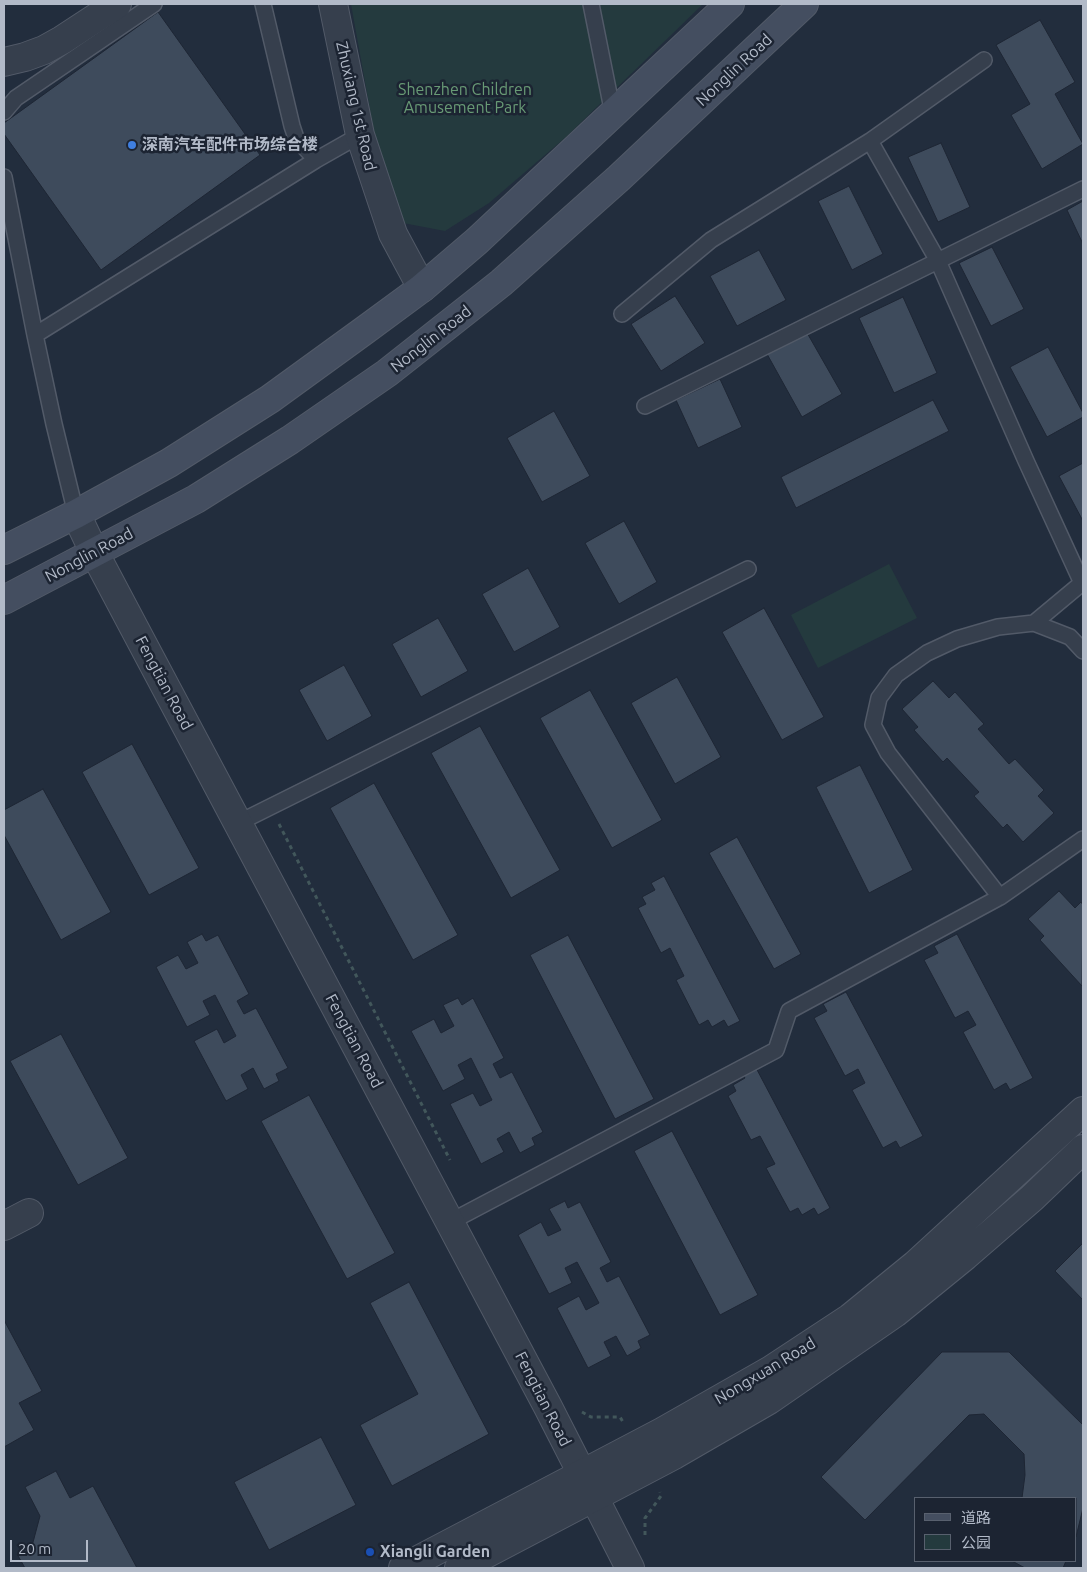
<!DOCTYPE html>
<meta charset="utf-8">
<style>
body{margin:0}
#map{position:relative;width:1087px;height:1572px;overflow:hidden;background:#222d3d;font-family:Ubuntu,"Noto Sans SC",sans-serif}
canvas{display:block}
.frame{position:absolute;inset:0;border:5px solid #b2bac8;pointer-events:none}
.legend{position:absolute;left:914px;top:1497px;width:162px;height:65px;box-sizing:border-box;background:#1c2432;border:1px solid #58606e;margin:0;padding:6px 9px;list-style:none;font-size:15px;color:#b2bac8}
.legend li{display:flex;align-items:center;gap:10px;height:25px}
.legend b{width:25px;border:1px solid #58606e}
.scale{position:absolute;left:10px;top:1540px;width:78px;height:22px;box-sizing:border-box;border:2px solid #b2bac8;border-top:0;padding-left:6px;font-size:15px;line-height:18px;white-space:nowrap;color:#b2bac8;-webkit-text-stroke:4px #1c2432;paint-order:stroke}
</style>
<div id="map">
<canvas width="1087" height="1572"></canvas>
<div class="frame"></div>
<ul class="legend">
<li><b style="height:6px;background:#444e60"></b>道路</li>
<li><b style="height:14px;background:#243a3e"></b>公园</li>
</ul>
<div class="scale">20 m</div>
</div>
<script>
const ctx = document.querySelector('canvas').getContext('2d');
ctx.lineJoin = 'round';
function paint(path, color) { ctx.fillStyle = color; ctx.fill(path, 'evenodd'); }
const poly = rows => new Path2D(rows.map(r => 'M' + r).join(''));
function trace(path, color, width, dash) { ctx.strokeStyle = color; ctx.lineWidth = width; ctx.lineCap = dash ? 'butt' : 'round'; ctx.setLineDash(dash || []); ctx.stroke(path); }
function write(font, color, halo, rows, align = 'center') {
  ctx.font = font + ' Ubuntu,"Noto Sans SC",sans-serif'; ctx.lineWidth = 5; ctx.setLineDash([]); ctx.textBaseline = 'middle'; ctx.strokeStyle = halo; ctx.fillStyle = color; for (const [text, x, y, turn = 0] of rows) {
    ctx.save(); ctx.translate(x, y); ctx.rotate((+turn || 0) * Math.PI / 180); ctx.textAlign = isNaN(turn) ? turn : align; if (halo) ctx.strokeText(text, 0, 0); ctx.fillText(text, 0, 0); ctx.restore();
  }
}
paint(poly([
 [351,4,703,4,566,137,489,203,445,231,403,223,374,132],
 [889,564,917,618,818,668,791,615]
]), '#243a3e');
const building = poly([
 [158,12,260,155,101,270,4,134,4,123,158,12],
 [1040,20,1075,82,1055,94,1083,144,1042,169,1011,115,1030,104,996,45,1040,20],
 [941,143,970,207,938,222,908,157,941,143],
 [849,186,883,254,852,270,818,201,849,186],
 [1083,201,1083,244,1067,210,1083,201],
 [992,247,1024,309,991,326,959,263,992,247],
 [759,250,786,300,737,326,710,276,759,250],
 [675,296,705,343,661,371,631,324,675,296],
 [903,297,937,373,894,393,859,318,903,297],
 [806,331,842,394,802,417,767,354,806,331],
 [1048,347,1083,413,1083,417,1047,437,1010,367,1048,347],
 [720,379,742,427,698,448,676,400,720,379],
 [933,400,949,431,796,508,781,477,933,400],
 [554,411,590,476,542,502,507,438,554,411],
 [1083,463,1083,521,1059,476,1083,463],
 [624,521,657,582,619,604,585,543,624,521],
 [528,568,560,627,514,652,482,594,528,568],
 [764,608,824,717,782,740,722,632,764,608],
 [438,618,468,671,421,697,392,644,438,618],
 [344,665,372,716,327,741,299,690,344,665],
 [677,677,721,757,675,784,631,703,677,677],
 [933,681,949,698,955,692,984,724,978,729,1009,764,1015,759,1044,790,1038,796,1054,813,1023,842,1007,824,1003,828,974,796,979,792,947,758,943,762,914,730,918,727,902,709,933,681],
 [590,690,662,820,612,848,540,718,590,690],
 [480,726,560,870,511,898,431,753,480,726],
 [132,744,199,868,149,895,82,772,132,744],
 [860,765,913,870,869,893,816,787,860,765],
 [374,783,458,935,413,960,330,808,374,783],
 [43,789,111,912,61,940,4,835,4,810,43,789],
 [737,837,801,954,774,969,709,853,737,837],
 [664,876,740,1021,728,1027,724,1020,712,1027,708,1020,699,1025,676,980,684,976,670,948,661,953,638,908,646,904,642,897,655,890,651,883,664,876],
 [1059,891,1075,908,1081,902,1083,905,1082,986,1040,940,1044,936,1028,919,1059,891],
 [202,934,206,941,218,935,249,994,237,1001,244,1014,256,1008,288,1068,276,1074,279,1081,264,1089,253,1068,241,1075,248,1089,226,1101,194,1041,217,1029,224,1043,236,1036,215,995,203,1001,210,1015,187,1027,156,967,178,955,186,969,198,963,187,942,202,934],
 [957,934,1033,1078,1010,1090,1006,1083,994,1090,963,1032,976,1025,968,1011,955,1018,924,960,938,953,934,946,957,934],
 [568,935,654,1099,615,1119,530,955,568,935],
 [846,992,923,1136,900,1148,896,1141,883,1148,852,1090,865,1083,858,1069,845,1076,814,1018,827,1011,823,1004,846,992],
 [458,998,462,1005,473,998,504,1058,493,1064,500,1078,512,1072,543,1132,532,1138,535,1145,520,1153,509,1132,497,1139,504,1152,481,1164,450,1104,473,1093,480,1106,492,1100,471,1058,458,1065,465,1079,443,1091,411,1031,434,1019,441,1033,454,1026,443,1005,458,998],
 [61,1034,128,1158,78,1185,10,1061,61,1034],
 [754,1064,830,1208,818,1215,814,1208,802,1215,798,1208,790,1212,766,1168,775,1164,760,1136,751,1140,728,1096,736,1091,733,1085,745,1078,741,1071,754,1064],
 [309,1095,395,1253,347,1279,261,1121,309,1095],
 [672,1131,758,1295,720,1315,634,1151,672,1131],
 [565,1201,568,1208,580,1202,611,1262,600,1268,607,1282,619,1276,650,1335,638,1341,641,1348,627,1356,616,1336,604,1342,611,1356,588,1368,557,1308,579,1296,586,1310,599,1303,577,1262,565,1268,572,1283,549,1294,518,1235,541,1222,548,1236,561,1230,549,1209,565,1201],
 [1083,1243,1083,1300,1055,1271,1083,1243],
 [409,1282,489,1434,392,1486,360,1425,418,1394,370,1303,409,1282],
 [4,1320,42,1391,19,1403,34,1430,4,1447,4,1320],
 [942,1352,1009,1352,1083,1425,1083,1508,1076,1537,1076,1498,1022,1498,1025,1475,1024,1454,984,1414,969,1415,865,1520,821,1477,942,1352],
 [321,1437,356,1505,269,1550,234,1482,321,1437],
 [56,1471,70,1498,93,1486,137,1568,25,1568,17,1554,32,1546,40,1516,25,1487,56,1471],
 [1012,1561,1066,1561,1063,1568,1025,1568,1012,1561]
]);
paint(building, '#3e4b5c');
trace(building, '#1e2634', 1);
const service = poly([
 [263,4,292,126,296,138,316,160],
 [591,4,613,114],
 [4,112,16,98,154,4],
 [870,141,938,261,1026,461,1082,583,1034,623],
 [4,177,35,335,54,424,76,514],
 [622,314,711,240,870,141,984,60],
 [35,335,316,160,360,135],
 [645,406,1083,189],
 [238,823,748,569],
 [1000,897,888,753,873,725,879,698,896,675,927,653,957,639,998,627,1034,623,1070,637,1083,651],
 [450,1222,776,1050,789,1011,1000,897,1083,839]
]);
const minor = poly([
 [333,4,360,135,393,234,422,288],
 [4,62,25,57,44,50,62,40,117,4],
 [76,514,94,552,139,637,548,1407,630,1568],
 [4,1226,29,1213]
]);
const tertiary = poly([
 [403,1568,662,1432,771,1370,850,1318,915,1265,1083,1111],
 [459,1568,674,1455,769,1400,895,1313,965,1256,1032,1198,1083,1149]
]);
const secondary = poly([
 [4,550,76,514,169,463,270,399,365,330,422,288,477,241,730,4],
 [4,600,196,499,290,440,387,373,501,283,619,178,804,4]
]);
trace(service, '#525a68', 18);
trace(minor, '#525a68', 30);
trace(tertiary, '#525a68', 30);
trace(secondary, '#525a68', 30);
trace(poly([
 [279,824,450,1160],
 [582,1412,591,1417,620,1417,623,1422],
 [645,1535,645,1518,661,1496,660,1492]
]), '#42575b', 3, [4, 4]);
trace(service, '#363f4d', 15);
trace(minor, '#363f4d', 28);
trace(tertiary, '#363f4d', 28);
trace(secondary, '#444e60', 28);
for (const [x, y, r, color] of [
 [132,145,5,"#3f7fe0"],
 [370,1552,5,"#1a4fb4"]
]) { const dot = new Path2D(); dot.arc(x, y, r, 0, 2 * Math.PI); ctx.fillStyle = color; ctx.fill(dot); trace(dot, '#1c2432', 2); }
write('16px', '#b2bac8', '#1c2432', [
 ["Nonglin Road",734,70,-43],
 ["Zhuxiang 1st Road",356,106,77],
 ["Nonglin Road",431,339,-38],
 ["Nonglin Road",89,555,-28],
 ["Fengtian Road",164,683,62],
 ["Fengtian Road",354,1041,62],
 ["Nongxuan Road",765,1371,-31],
 ["Fengtian Road",543,1399,63]
]);
write('16px', '#689a75', '#1c2432', [
 ["Shenzhen Children",465,90],
 ["Amusement Park",465,108]
]);
write('bold 16px', '#b2bac8', '#1c2432', [
 ["深南汽车配件市场综合楼",142,145],
 ["Xiangli Garden",380,1552]
], 'left');
</script>
